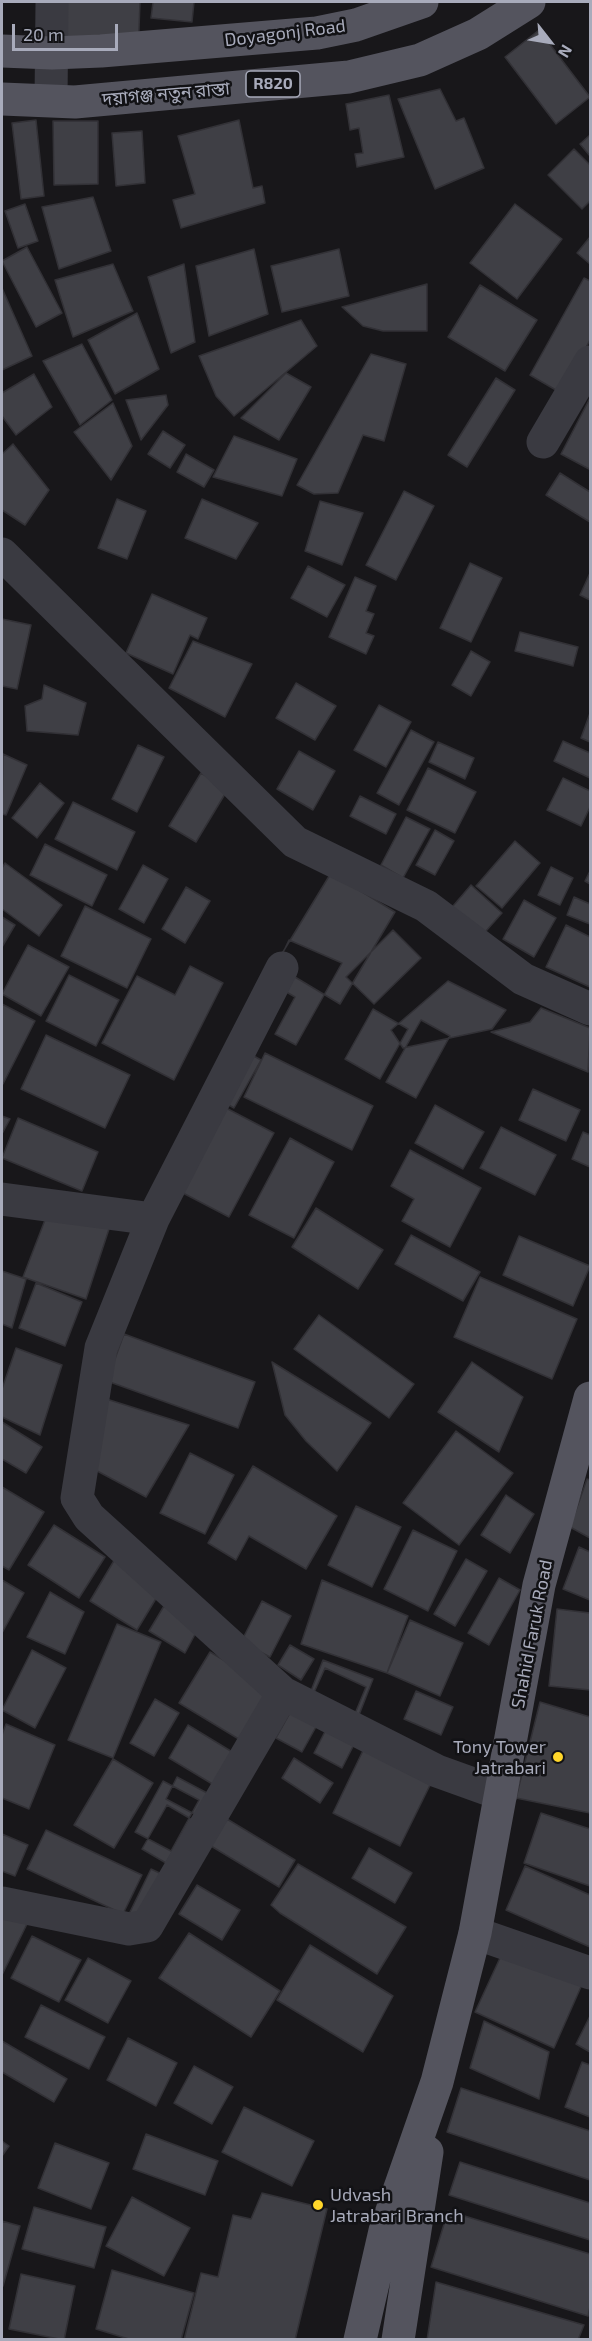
<!DOCTYPE html>
<meta charset="utf-8">
<style>
body{margin:0}
#map{position:relative;width:592px;height:2341px;overflow:hidden;background:#18171a;font-family:"Exo 2",sans-serif}
canvas{display:block}
.frame{position:absolute;inset:0;border:3px solid #a8abbb;pointer-events:none}
.north{position:absolute;left:520px;top:12px;width:60px;height:60px;-webkit-text-stroke:4px #121215;paint-order:stroke;rotate:121deg;font-size:16px;font-weight:700;line-height:24px;text-align:center;color:#a8abbb}
.north::after{content:'';display:block;margin:auto;width:21px;height:27px;background:#a8abbb;clip-path:polygon(50% 0,100% 100%,50% 72%,0 100%)}
.scale{position:absolute;left:12px;top:24px;width:106px;height:27px;box-sizing:border-box;border:3px solid #a8abbb;border-top:0;padding-left:8px;font-size:18px;line-height:21px;white-space:nowrap;color:#a8abbb;-webkit-text-stroke:4px #121215;paint-order:stroke}
</style>
<div id="map">
<canvas width="592" height="2341"></canvas>
<div class="frame"></div>
<div class="north">N</div>
<div class="scale">20 m</div>
</div>
<script>
const ctx = document.querySelector('canvas').getContext('2d');
ctx.lineJoin = 'round';
function paint(path, color) { ctx.fillStyle = color; ctx.fill(path, 'evenodd'); }
const poly = rows => new Path2D(rows.map(r => 'M' + r).join(''));
function trace(path, color, width, dash) { ctx.strokeStyle = color; ctx.lineWidth = width; ctx.lineCap = dash ? 'butt' : 'round'; ctx.setLineDash(dash || []); ctx.stroke(path); }
function write(font, color, halo, rows, align = 'center') {
  ctx.font = font + ' "Exo 2","Noto Sans Bengali",sans-serif'; ctx.lineWidth = 5; ctx.setLineDash([]); ctx.textBaseline = 'middle'; ctx.strokeStyle = halo; ctx.fillStyle = color; for (const [text, x, y, turn = 0] of rows) {
    ctx.save(); ctx.translate(x, y); ctx.rotate((+turn || 0) * Math.PI / 180); ctx.textAlign = isNaN(turn) ? turn : align; if (halo) ctx.strokeText(text, 0, 0); ctx.fillText(text, 0, 0); ctx.restore();
  }
}
const building = poly([
 [66,2,140,2,138,56,65,54,66,2],
 [153,2,194,2,192,22,151,18,153,2],
 [539,30,590,97,556,124,505,57,539,30],
 [440,89,456,121,464,118,484,168,435,189,398,99,440,89],
 [389,95,404,157,357,167,355,154,363,153,359,128,350,130,346,104,389,95],
 [36,120,44,196,21,199,12,123,36,120],
 [239,120,253,188,262,186,265,203,181,228,173,200,195,194,178,136,239,120],
 [53,121,98,121,98,184,54,185,53,121],
 [142,131,145,183,116,186,112,133,142,131],
 [590,135,590,156,580,144,590,135],
 [574,149,590,165,590,201,582,209,548,175,574,149],
 [93,197,111,251,59,269,42,207,93,197],
 [25,204,38,241,18,248,5,211,25,204],
 [515,204,562,239,517,299,470,263,515,204],
 [590,237,590,264,577,253,590,237],
 [27,247,62,313,36,327,2,261,27,247],
 [254,249,268,314,209,336,196,266,254,249],
 [339,249,349,296,282,312,271,266,339,249],
 [113,264,133,311,73,337,55,280,113,264],
 [184,264,195,342,171,353,148,277,184,264],
 [584,278,590,281,590,340,561,393,530,375,584,278],
 [427,284,427,331,383,331,363,326,342,307,427,284],
 [480,285,537,320,505,371,448,337,480,285],
 [2,288,32,356,2,370,2,288],
 [137,313,159,369,115,394,88,340,137,313],
 [301,320,317,346,234,416,216,396,199,356,301,320],
 [82,344,112,400,80,425,43,361,82,344],
 [371,354,406,364,384,441,363,435,338,493,314,494,297,485,371,354],
 [286,373,311,387,279,440,241,418,286,373],
 [34,374,52,407,16,435,2,416,2,393,34,374],
 [496,378,515,390,467,467,448,455,496,378],
 [166,395,168,405,141,440,126,400,166,395],
 [590,398,590,467,589,469,561,454,590,398],
 [113,403,132,446,111,480,74,432,113,403],
 [163,431,185,445,170,468,148,454,163,431],
 [234,436,297,459,282,496,213,477,234,436],
 [13,444,49,490,25,525,2,510,2,454,13,444],
 [186,454,214,470,204,487,177,472,186,454],
 [560,473,590,492,590,522,546,495,560,473],
 [404,491,434,506,396,580,366,565,404,491],
 [117,499,146,511,127,559,98,548,117,499],
 [202,499,258,523,236,559,185,538,202,499],
 [320,501,363,513,342,565,305,551,320,501],
 [470,563,502,578,471,642,440,628,470,563],
 [308,566,345,585,327,617,291,598,308,566],
 [590,573,590,600,580,595,590,573],
 [355,577,376,586,366,611,374,614,366,633,374,636,366,654,329,637,355,577],
 [152,594,207,618,198,639,190,635,173,674,126,653,152,594],
 [2,619,31,625,17,689,2,686,2,619],
 [520,632,578,647,573,666,515,651,520,632],
 [193,641,252,664,225,717,169,688,193,641],
 [471,651,490,662,471,696,452,685,471,651],
 [296,683,336,706,315,740,276,718,296,683],
 [44,685,86,703,78,735,27,731,25,706,42,699,44,685],
 [379,705,411,722,386,767,354,750,379,705],
 [590,713,590,742,581,738,590,713],
 [411,730,434,742,399,805,377,793,411,730],
 [563,741,590,753,590,778,554,761,563,741],
 [438,742,474,758,465,779,429,762,438,742],
 [138,745,164,757,137,812,112,799,138,745],
 [299,751,335,771,313,810,277,789,299,751],
 [3,754,27,765,6,815,2,814,3,754],
 [428,768,476,792,455,833,407,810,428,768],
 [201,773,228,789,196,842,169,826,201,773],
 [563,778,590,791,590,807,581,826,547,810,563,778],
 [40,783,64,803,37,838,12,818,40,783],
 [360,796,396,814,386,834,350,816,360,796],
 [73,802,135,832,117,870,55,839,73,802],
 [406,817,430,829,403,878,381,865,406,817],
 [435,830,454,841,435,875,416,865,435,830],
 [515,841,540,863,502,908,476,886,515,841],
 [45,844,107,875,92,906,30,875,45,844],
 [5,863,62,905,39,936,2,909,2,868,5,863],
 [143,865,168,879,144,923,119,909,143,865],
 [551,867,573,878,560,905,538,895,551,867],
 [590,871,590,884,585,881,590,871],
 [331,873,395,912,340,1004,275,965,331,873],
 [471,885,502,913,478,940,447,913,471,885],
 [186,887,210,901,185,943,162,929,186,887],
 [574,897,590,904,590,924,567,915,574,897],
 [524,900,556,918,534,957,503,939,524,900],
 [85,906,151,939,127,988,61,956,85,906],
 [2,917,15,925,2,947,2,917],
 [566,925,590,937,590,987,546,967,566,925],
 [393,930,421,958,374,1004,346,977,393,930],
 [289,940,342,963,296,1045,275,1034,295,997,269,982,289,940],
 [28,945,69,967,41,1016,2,994,28,945],
 [190,966,223,983,174,1080,102,1043,137,976,175,995,190,966],
 [69,975,119,1000,96,1046,46,1021,69,975],
 [448,981,506,1010,492,1029,403,1048,391,1030,448,981],
 [2,1004,35,1021,3,1084,2,1083,2,1004],
 [541,1008,590,1028,588,1072,491,1032,530,1022,541,1008],
 [373,1009,408,1029,380,1079,345,1059,373,1009],
 [421,1020,450,1036,416,1098,386,1082,421,1020],
 [46,1035,130,1075,105,1128,21,1089,46,1035],
 [234,1045,261,1060,234,1108,208,1093,234,1045],
 [265,1053,373,1106,352,1150,244,1097,265,1053],
 [533,1089,580,1110,566,1141,519,1120,533,1089],
 [435,1105,484,1132,463,1169,415,1143,435,1105],
 [226,1108,274,1133,229,1217,181,1192,226,1108],
 [2,1116,10,1119,2,1134,2,1116],
 [18,1118,98,1152,82,1191,2,1158,18,1118],
 [501,1127,556,1155,535,1195,480,1168,501,1127],
 [583,1132,590,1135,590,1167,572,1159,583,1132],
 [290,1138,334,1162,294,1238,249,1215,290,1138],
 [410,1150,481,1188,450,1247,402,1221,414,1199,391,1186,410,1150],
 [50,1207,110,1226,86,1299,23,1277,50,1207],
 [316,1208,383,1250,358,1289,292,1247,316,1208],
 [411,1235,480,1272,463,1301,395,1264,411,1235],
 [519,1236,590,1266,573,1306,503,1275,519,1236],
 [2,1271,26,1279,12,1328,2,1324,2,1271],
 [480,1277,577,1319,552,1379,454,1337,480,1277],
 [36,1283,82,1302,65,1346,19,1328,36,1283],
 [319,1315,414,1384,389,1418,294,1349,319,1315],
 [124,1334,255,1382,238,1428,107,1381,124,1334],
 [16,1348,62,1365,40,1435,2,1417,2,1389,16,1348],
 [272,1362,371,1423,337,1471,306,1441,285,1415,272,1362],
 [472,1362,523,1397,499,1452,438,1412,472,1362],
 [100,1397,189,1425,146,1497,84,1464,100,1397],
 [2,1422,42,1447,26,1473,2,1459,2,1422],
 [456,1431,513,1473,459,1545,403,1503,456,1431],
 [190,1453,234,1475,205,1534,160,1513,190,1453],
 [253,1466,337,1516,306,1569,249,1536,236,1560,208,1543,253,1466],
 [587,1479,590,1480,590,1538,570,1527,587,1479],
 [2,1487,44,1512,9,1570,2,1566,2,1487],
 [506,1495,534,1514,510,1553,481,1535,506,1495],
 [356,1506,401,1527,372,1587,328,1565,356,1506],
 [54,1525,105,1557,79,1598,28,1565,54,1525],
 [413,1530,457,1551,428,1611,384,1589,413,1530],
 [579,1547,590,1552,590,1600,563,1589,579,1547],
 [115,1559,163,1587,137,1630,90,1601,115,1559],
 [466,1559,487,1571,455,1626,434,1614,466,1559],
 [499,1578,520,1590,489,1645,468,1633,499,1578],
 [2,1580,24,1593,2,1633,2,1580],
 [322,1580,408,1616,387,1673,301,1644,322,1580],
 [50,1592,84,1612,65,1654,27,1637,50,1592],
 [262,1601,291,1616,270,1657,241,1642,262,1601],
 [164,1606,199,1627,185,1653,149,1631,164,1606],
 [557,1609,590,1613,590,1690,549,1686,557,1609],
 [410,1620,463,1643,440,1696,387,1673,410,1620],
 [117,1624,161,1642,113,1758,68,1740,117,1624],
 [290,1645,314,1659,301,1680,278,1665,290,1645],
 [32,1650,66,1668,35,1728,2,1710,32,1650],
 [210,1652,273,1689,242,1741,179,1703,210,1652],
 [323,1660,373,1679,359,1715,309,1696,323,1660],
 [325,1668,366,1687,354,1716,312,1697,325,1668],
 [416,1691,453,1707,441,1735,404,1719,416,1691],
 [300,1695,326,1709,302,1752,276,1738,300,1695],
 [155,1699,179,1713,154,1756,130,1743,155,1699],
 [540,1702,590,1717,590,1813,516,1798,540,1702],
 [335,1712,363,1727,342,1768,314,1753,335,1712],
 [6,1724,55,1745,29,1809,2,1798,2,1735,6,1724],
 [188,1725,234,1753,214,1785,169,1758,188,1725],
 [370,1736,438,1769,400,1846,333,1813,370,1736],
 [294,1758,333,1783,320,1803,282,1778,294,1758],
 [113,1759,153,1783,114,1848,74,1825,113,1759],
 [177,1777,209,1794,198,1816,166,1799,177,1777],
 [163,1781,199,1800,171,1851,135,1832,163,1781],
 [167,1805,191,1819,166,1863,142,1849,167,1805],
 [541,1813,590,1829,590,1886,524,1863,541,1813],
 [227,1819,295,1860,279,1887,211,1846,227,1819],
 [46,1830,142,1875,123,1914,27,1869,46,1830],
 [2,1834,28,1845,15,1876,2,1871,2,1834],
 [369,1848,412,1873,395,1903,352,1878,369,1848],
 [298,1864,406,1927,377,1974,280,1913,271,1905,298,1864],
 [525,1866,590,1895,590,1947,506,1910,525,1866],
 [151,1869,168,1877,146,1922,129,1914,151,1869],
 [197,1885,240,1910,222,1940,179,1914,197,1885],
 [2,1916,27,1924,2,1975,2,1916],
 [189,1933,280,1991,251,2037,159,1978,189,1933],
 [32,1936,81,1960,59,2002,11,1978,32,1936],
 [310,1945,393,1996,363,2052,277,2000,310,1945],
 [506,1945,584,1980,554,2048,475,2012,506,1945],
 [88,1958,131,1981,108,2023,65,2000,88,1958],
 [41,2005,105,2037,89,2069,25,2037,41,2005],
 [590,2016,590,2052,576,2044,590,2016],
 [484,2021,549,2052,539,2099,470,2068,484,2021],
 [128,2038,177,2063,156,2106,107,2080,128,2038],
 [2,2041,67,2079,54,2102,2,2072,2,2041],
 [582,2062,590,2065,590,2117,565,2107,582,2062],
 [194,2066,233,2087,212,2124,174,2103,194,2066],
 [461,2088,590,2131,590,2180,447,2132,461,2088],
 [244,2107,314,2141,292,2186,222,2152,244,2107],
 [146,2134,218,2161,205,2195,133,2169,146,2134],
 [2,2141,9,2146,2,2156,2,2141],
 [55,2143,109,2163,91,2209,38,2188,55,2143],
 [460,2162,590,2203,590,2240,449,2195,460,2162],
 [262,2193,327,2209,295,2340,184,2340,201,2273,218,2277,233,2215,251,2219,262,2193],
 [132,2197,190,2228,164,2276,106,2246,132,2197],
 [34,2207,106,2227,94,2268,22,2249,34,2207],
 [448,2211,590,2254,590,2307,588,2316,431,2267,448,2211],
 [2,2221,20,2226,3,2286,2,2285,2,2221],
 [112,2270,194,2293,181,2340,132,2340,96,2329,112,2270],
 [21,2274,75,2286,64,2340,9,2329,21,2274],
 [436,2282,584,2325,578,2340,427,2340,436,2282]
]);
paint(building, '#3f3f45');
trace(building, '#323136', 1.5);
trace(poly([
 [51,100,52,2],
 [543,442,590,362],
 [2,554,295,842,426,906,523,979,590,1009],
 [282,968,153,1219,101,1348,77,1498,89,1517,283,1693,437,1771,501,1794],
 [2,1199,153,1219],
 [2,1903,129,1929,147,1926,283,1693],
 [475,1933,590,1973]
]), '#3a3a41', 33);
trace(poly([
 [2,51,52,53,101,51,317,33,356,25,422,2],
 [2,99,75,102,349,77,420,60,478,34,529,2],
 [360,2340,385,2231,437,2082,475,1933,539,1585,590,1398],
 [398,2340,427,2152]
]), '#54545e', 33);
for (const [x, y, r, color] of [
 [558,1757,6,"#ffd62a"],
 [318,2205,6,"#ffd62a"]
]) { const dot = new Path2D(); dot.arc(x, y, r, 0, 2 * Math.PI); ctx.fillStyle = color; ctx.fill(dot); trace(dot, '#121215', 2); }
for (const [x, y, w] of [
 [273,84,54]
]) { const box = new Path2D(); box.roundRect(x - w / 2, y - 13, w, 26, 4.5); ctx.fillStyle = '#121215'; ctx.fill(box); trace(box, '#a8abbb', 1.5); }
write('bold 16px', '#a8abbb', null, [
 ["R820",273,84]
]);
write('18px', '#a8abbb', '#121215', [
 ["Doyagonj Road",285,33,-7],
 ["দয়াগঞ্জ নতুন রাস্তা",166,94,-5],
 ["Shahid Faruk Road",532,1634,-79]
]);
write('18px', '#a8abbb', '#121215', [
 ["Tony Tower",546,1747],
 ["Jatrabari",546,1768],
 ["Udvash",330,2195,"left"],
 ["Jatrabari Branch",330,2216,"left"]
], 'right');
</script>
